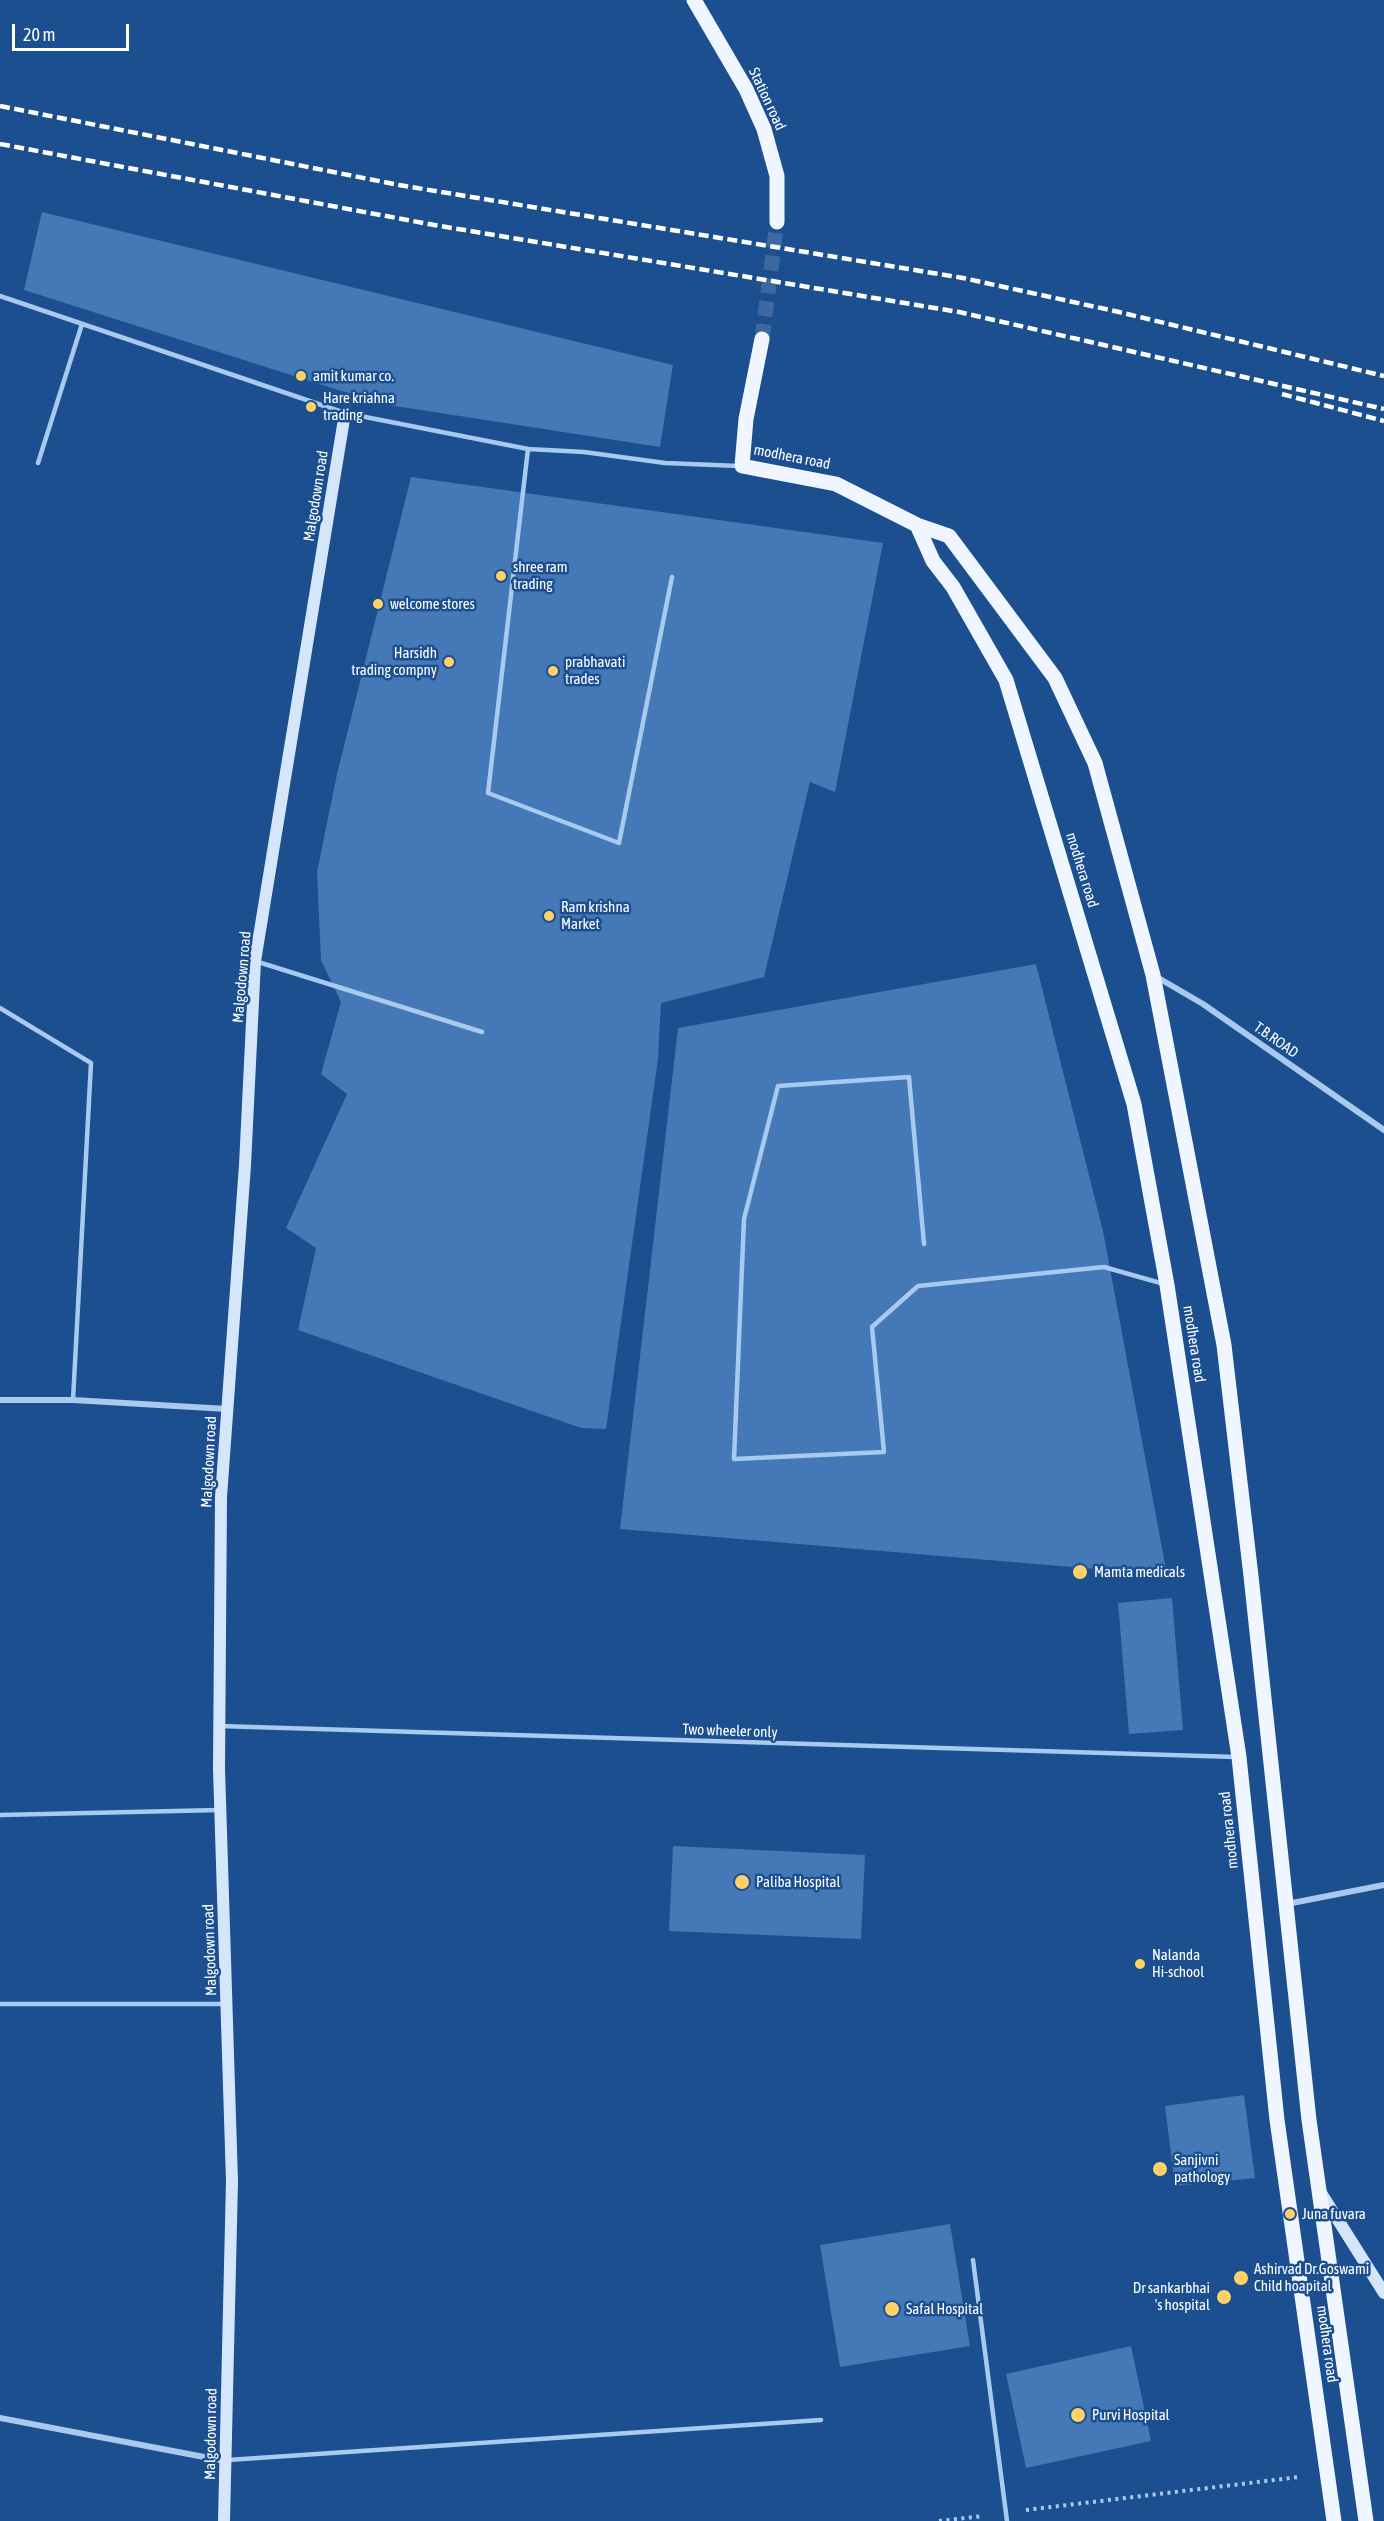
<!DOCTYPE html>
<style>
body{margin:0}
#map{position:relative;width:1384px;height:2521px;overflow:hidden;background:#1b4f8f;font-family:"Asap Condensed",sans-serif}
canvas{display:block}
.scale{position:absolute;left:12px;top:24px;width:117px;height:27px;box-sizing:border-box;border:3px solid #fff;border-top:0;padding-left:8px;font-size:18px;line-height:21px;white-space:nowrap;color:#fff;-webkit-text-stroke:4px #1b4f8f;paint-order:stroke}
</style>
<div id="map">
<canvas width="1384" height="2521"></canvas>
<div class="scale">20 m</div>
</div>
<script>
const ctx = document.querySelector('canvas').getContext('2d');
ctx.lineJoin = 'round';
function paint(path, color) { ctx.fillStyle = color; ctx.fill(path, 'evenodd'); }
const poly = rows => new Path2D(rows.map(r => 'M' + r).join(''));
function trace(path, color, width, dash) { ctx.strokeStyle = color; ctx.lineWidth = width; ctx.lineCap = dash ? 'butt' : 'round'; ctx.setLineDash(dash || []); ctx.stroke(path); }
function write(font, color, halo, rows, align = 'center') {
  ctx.font = font + ' "Asap Condensed",sans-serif'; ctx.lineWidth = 5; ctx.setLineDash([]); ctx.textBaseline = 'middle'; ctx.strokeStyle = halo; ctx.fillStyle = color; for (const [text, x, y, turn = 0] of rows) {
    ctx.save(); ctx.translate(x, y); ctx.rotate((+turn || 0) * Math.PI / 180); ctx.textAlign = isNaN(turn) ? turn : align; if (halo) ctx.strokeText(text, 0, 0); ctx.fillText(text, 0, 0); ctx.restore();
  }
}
paint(poly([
 [42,212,673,365,660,447,382,404,24,290],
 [411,477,883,543,835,792,810,782,764,977,661,1003,658,1059,606,1429,581,1428,298,1330,316,1248,286,1228,347,1094,321,1074,341,1002,321,960,317,872,337,774],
 [1036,964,1103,1231,1167,1575,620,1529,678,1028],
 [1172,1598,1183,1730,1129,1734,1118,1603],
 [673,1846,865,1855,861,1939,669,1931],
 [1244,2095,1255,2178,1175,2186,1165,2106],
 [950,2224,970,2346,840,2367,820,2245],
 [1131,2346,1151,2441,1026,2468,1006,2374]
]), '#4478b7');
trace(poly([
 [762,339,777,222]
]), '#3d69a0', 15, [15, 8]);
trace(poly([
 [1026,2510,1299,2477],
 [939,2521,983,2516]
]), '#a9c9ee', 4, [3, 4.5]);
trace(poly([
 [0,296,345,413,528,449,584,452,665,463,739,466],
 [528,449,488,793,619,843,672,577],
 [38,463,82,324],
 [255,961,482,1032],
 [0,1008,91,1063,73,1400],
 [924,1244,909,1077,778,1086,744,1219,734,1459,884,1452,872,1327,918,1286,1104,1267,1164,1284],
 [219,1726,1236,1757],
 [0,1815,219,1810],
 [0,2004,224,2004],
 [973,2260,1007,2521],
 [228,2460,821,2420]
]), '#a9c9ee', 4.5);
trace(poly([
 [1155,976,1203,1004,1384,1130],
 [0,1400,73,1400,227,1409],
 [1287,1904,1384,1885],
 [0,2418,225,2461]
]), '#a9c9ee', 6);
trace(poly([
 [1321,2193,1384,2293],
 [224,2521,232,2181,219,1769,221,1497,245,1165,255,961,345,413]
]), '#d6e6fa', 12);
trace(poly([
 [694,0,746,89,764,129,777,176,777,222],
 [762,339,746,419,742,466,836,484,917,525,949,536,1055,678,1095,763,1153,975,1224,1345,1251,1576,1309,2120,1366,2521],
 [917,525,933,561,953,587,1006,680,1134,1104,1167,1285,1239,1757,1277,2120,1334,2521]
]), '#f0f6ff', 15);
trace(poly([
 [0,106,399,185,963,278,1119,312,1384,376],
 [0,144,434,225,959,312,1384,409],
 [1282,394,1384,421]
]), '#fff', 4.5, [10, 4.5]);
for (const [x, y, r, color] of [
 [301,376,6,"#ffd166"],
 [311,407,6,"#ffd166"],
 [501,576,6,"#ffd166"],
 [378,604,6,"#ffd166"],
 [449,662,6,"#ffd166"],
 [553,671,6,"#ffd166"],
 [549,916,6,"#ffd166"],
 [1080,1572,8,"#ffd166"],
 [742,1882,8,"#ffd166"],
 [1140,1964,6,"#ffd166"],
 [1160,2169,8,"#ffd166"],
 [1290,2214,6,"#ffd166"],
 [1241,2278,8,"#ffd166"],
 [1224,2297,8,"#ffd166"],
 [892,2309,8,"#ffd166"],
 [1078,2415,8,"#ffd166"]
]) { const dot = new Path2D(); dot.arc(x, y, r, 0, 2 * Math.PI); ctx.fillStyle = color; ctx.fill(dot); trace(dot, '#1b4f8f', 2); }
write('15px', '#fff', '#1b4f8f', [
 ["Station road",767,99,65],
 ["modhera road",792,457,11],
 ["Malgodown road",316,496,-81],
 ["modhera road",1082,870,73],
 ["Malgodown road",242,977,-85],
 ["T.B.ROAD",1276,1040,35],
 ["modhera road",1194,1344,81],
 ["Malgodown road",209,1462,-87],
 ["Two wheeler only",730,1731,2],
 ["modhera road",1229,1830,-96],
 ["Malgodown road",210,1950,-92],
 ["modhera road",1327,2344,82],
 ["Malgodown road",211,2434,-89]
]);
write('15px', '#fff', '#1b4f8f', [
 ["amit kumar co.",313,376],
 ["Hare kriahna",323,398],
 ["trading",323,415],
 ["shree ram",513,567],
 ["trading",513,584],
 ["welcome stores",390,604],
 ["Harsidh",437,653,"right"],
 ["trading compny",437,670,"right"],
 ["prabhavati",565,662],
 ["trades",565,679],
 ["Ram krishna",561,907],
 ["Market",561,924],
 ["Mamta medicals",1094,1572],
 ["Paliba Hospital",756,1882],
 ["Nalanda",1152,1955],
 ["Hi-school",1152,1972],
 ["Sanjivni",1174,2160],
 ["pathology",1174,2177],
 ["Juna fuvara",1302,2214],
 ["Ashirvad Dr.Goswami",1254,2269],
 ["Child hoapital",1254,2286],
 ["Dr sankarbhai",1210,2288,"right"],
 ["'s hospital",1210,2305,"right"],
 ["Safal Hospital",906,2309],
 ["Purvi Hospital",1092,2415]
], 'left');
</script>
